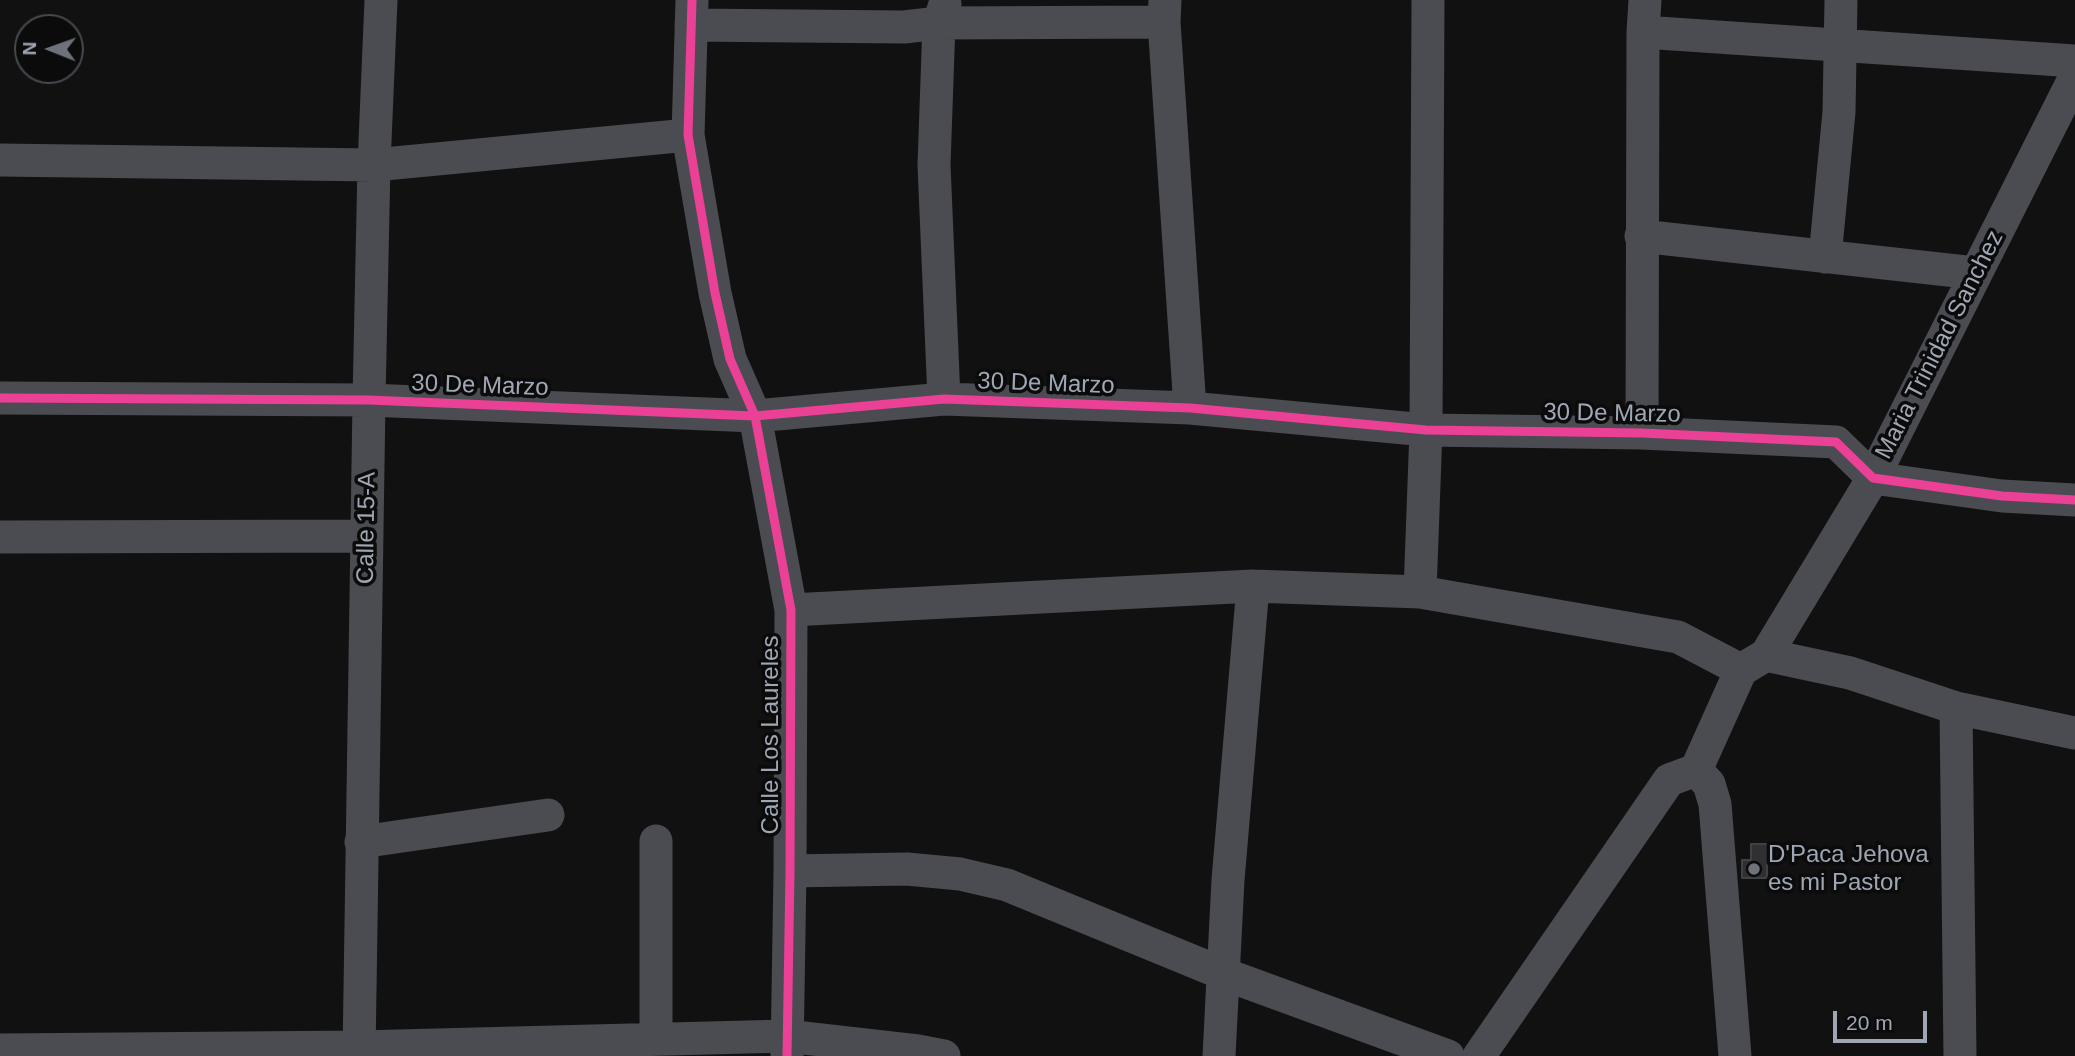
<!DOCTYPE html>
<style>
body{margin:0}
#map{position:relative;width:2075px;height:1056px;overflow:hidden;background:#111;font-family:Helvetica,sans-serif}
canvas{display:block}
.north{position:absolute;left:14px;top:14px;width:70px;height:70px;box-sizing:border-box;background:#0b0b0c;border:2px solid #46494f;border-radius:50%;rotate:271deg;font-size:19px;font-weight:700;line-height:28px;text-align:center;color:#9fa7b4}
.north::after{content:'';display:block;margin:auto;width:24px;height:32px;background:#6d727b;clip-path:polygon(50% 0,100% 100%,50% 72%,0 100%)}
.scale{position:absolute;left:1833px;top:1011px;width:94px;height:32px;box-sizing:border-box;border:4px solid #9fa7b4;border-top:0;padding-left:9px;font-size:21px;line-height:24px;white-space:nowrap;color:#9fa7b4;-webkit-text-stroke:5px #0b0b0c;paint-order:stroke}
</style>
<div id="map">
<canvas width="2075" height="1056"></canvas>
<div class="north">N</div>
<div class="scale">20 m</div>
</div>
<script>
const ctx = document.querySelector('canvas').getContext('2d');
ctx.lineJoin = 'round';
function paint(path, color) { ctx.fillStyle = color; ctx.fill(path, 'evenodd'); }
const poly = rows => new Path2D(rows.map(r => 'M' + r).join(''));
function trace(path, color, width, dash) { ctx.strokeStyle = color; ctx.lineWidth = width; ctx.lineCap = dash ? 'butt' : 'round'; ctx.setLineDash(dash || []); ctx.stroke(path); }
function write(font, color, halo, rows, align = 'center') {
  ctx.font = font + ' Helvetica,sans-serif'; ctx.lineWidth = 7; ctx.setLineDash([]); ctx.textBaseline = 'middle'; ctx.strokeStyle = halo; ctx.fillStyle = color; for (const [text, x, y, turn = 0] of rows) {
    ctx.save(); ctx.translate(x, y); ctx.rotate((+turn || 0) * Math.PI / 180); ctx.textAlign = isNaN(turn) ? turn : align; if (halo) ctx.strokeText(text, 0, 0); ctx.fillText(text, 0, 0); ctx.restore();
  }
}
const building = poly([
 [1751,844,1767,844,1767,878,1742,878,1742,860,1751,860,1751,844]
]);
paint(building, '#303032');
trace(building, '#3f4145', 2);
trace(poly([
 [692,0,688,135,715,293,730,359,755,416,791,610,790,871,787,1056],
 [1165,0,1164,22,1190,408],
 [691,25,904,27,939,23,1164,22],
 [1643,32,2075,61],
 [0,160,374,165,688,135],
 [1641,236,1975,273],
 [1825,257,1839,112,1841,0],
 [0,398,369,400,755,416,944,399,1190,408,1426,430,1642,433,1836,442,1873,478,2002,496,2075,500],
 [944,399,934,165,939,23,945,4],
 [1642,433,1643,32,1645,0],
 [0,537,367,536],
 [1420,592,1426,430,1428,0],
 [791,610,1253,586,1420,592,1678,637,1741,670],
 [1766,655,1850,673,1956,708,2075,733],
 [1741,670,1766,655,1873,478,2075,77],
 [1956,708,1960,1056],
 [1696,770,1709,784,1715,804,1735,1056],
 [361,842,548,815],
 [790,871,907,869,960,874,1007,885,1224,974,1448,1056],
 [656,1039,656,841],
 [0,1050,359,1047,786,1036,918,1051,944,1056],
 [359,1056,369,400,374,165,381,0],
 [1219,1056,1228,880,1253,586],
 [1479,1056,1669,780,1696,770,1741,670]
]), '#4a4c51', 33);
trace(poly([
 [692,0,688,135,715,293,730,359,755,416,791,610,790,871,787,1056],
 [0,398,369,400,755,416,944,399,1190,408,1426,430,1642,433,1836,442,1873,478,2002,496,2075,500]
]), '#ea4096', 9);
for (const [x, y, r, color] of [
 [1754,869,7,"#6d727b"]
]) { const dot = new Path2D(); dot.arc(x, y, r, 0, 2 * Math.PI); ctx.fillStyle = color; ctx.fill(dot); trace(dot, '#0b0b0c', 2.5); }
write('24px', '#9fa7b4', '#0b0b0c', [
 ["Maria Trinidad Sanchez",1940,345,-63],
 ["30 De Marzo",1046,384,2],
 ["30 De Marzo",480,386,2],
 ["30 De Marzo",1612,414,1],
 ["Calle 15-A",367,528,-89],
 ["Calle Los Laureles",771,735,-90]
]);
write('24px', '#9fa7b4', '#0b0b0c', [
 ["D'Paca Jehova",1768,855],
 ["es mi Pastor",1768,883]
], 'left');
</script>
